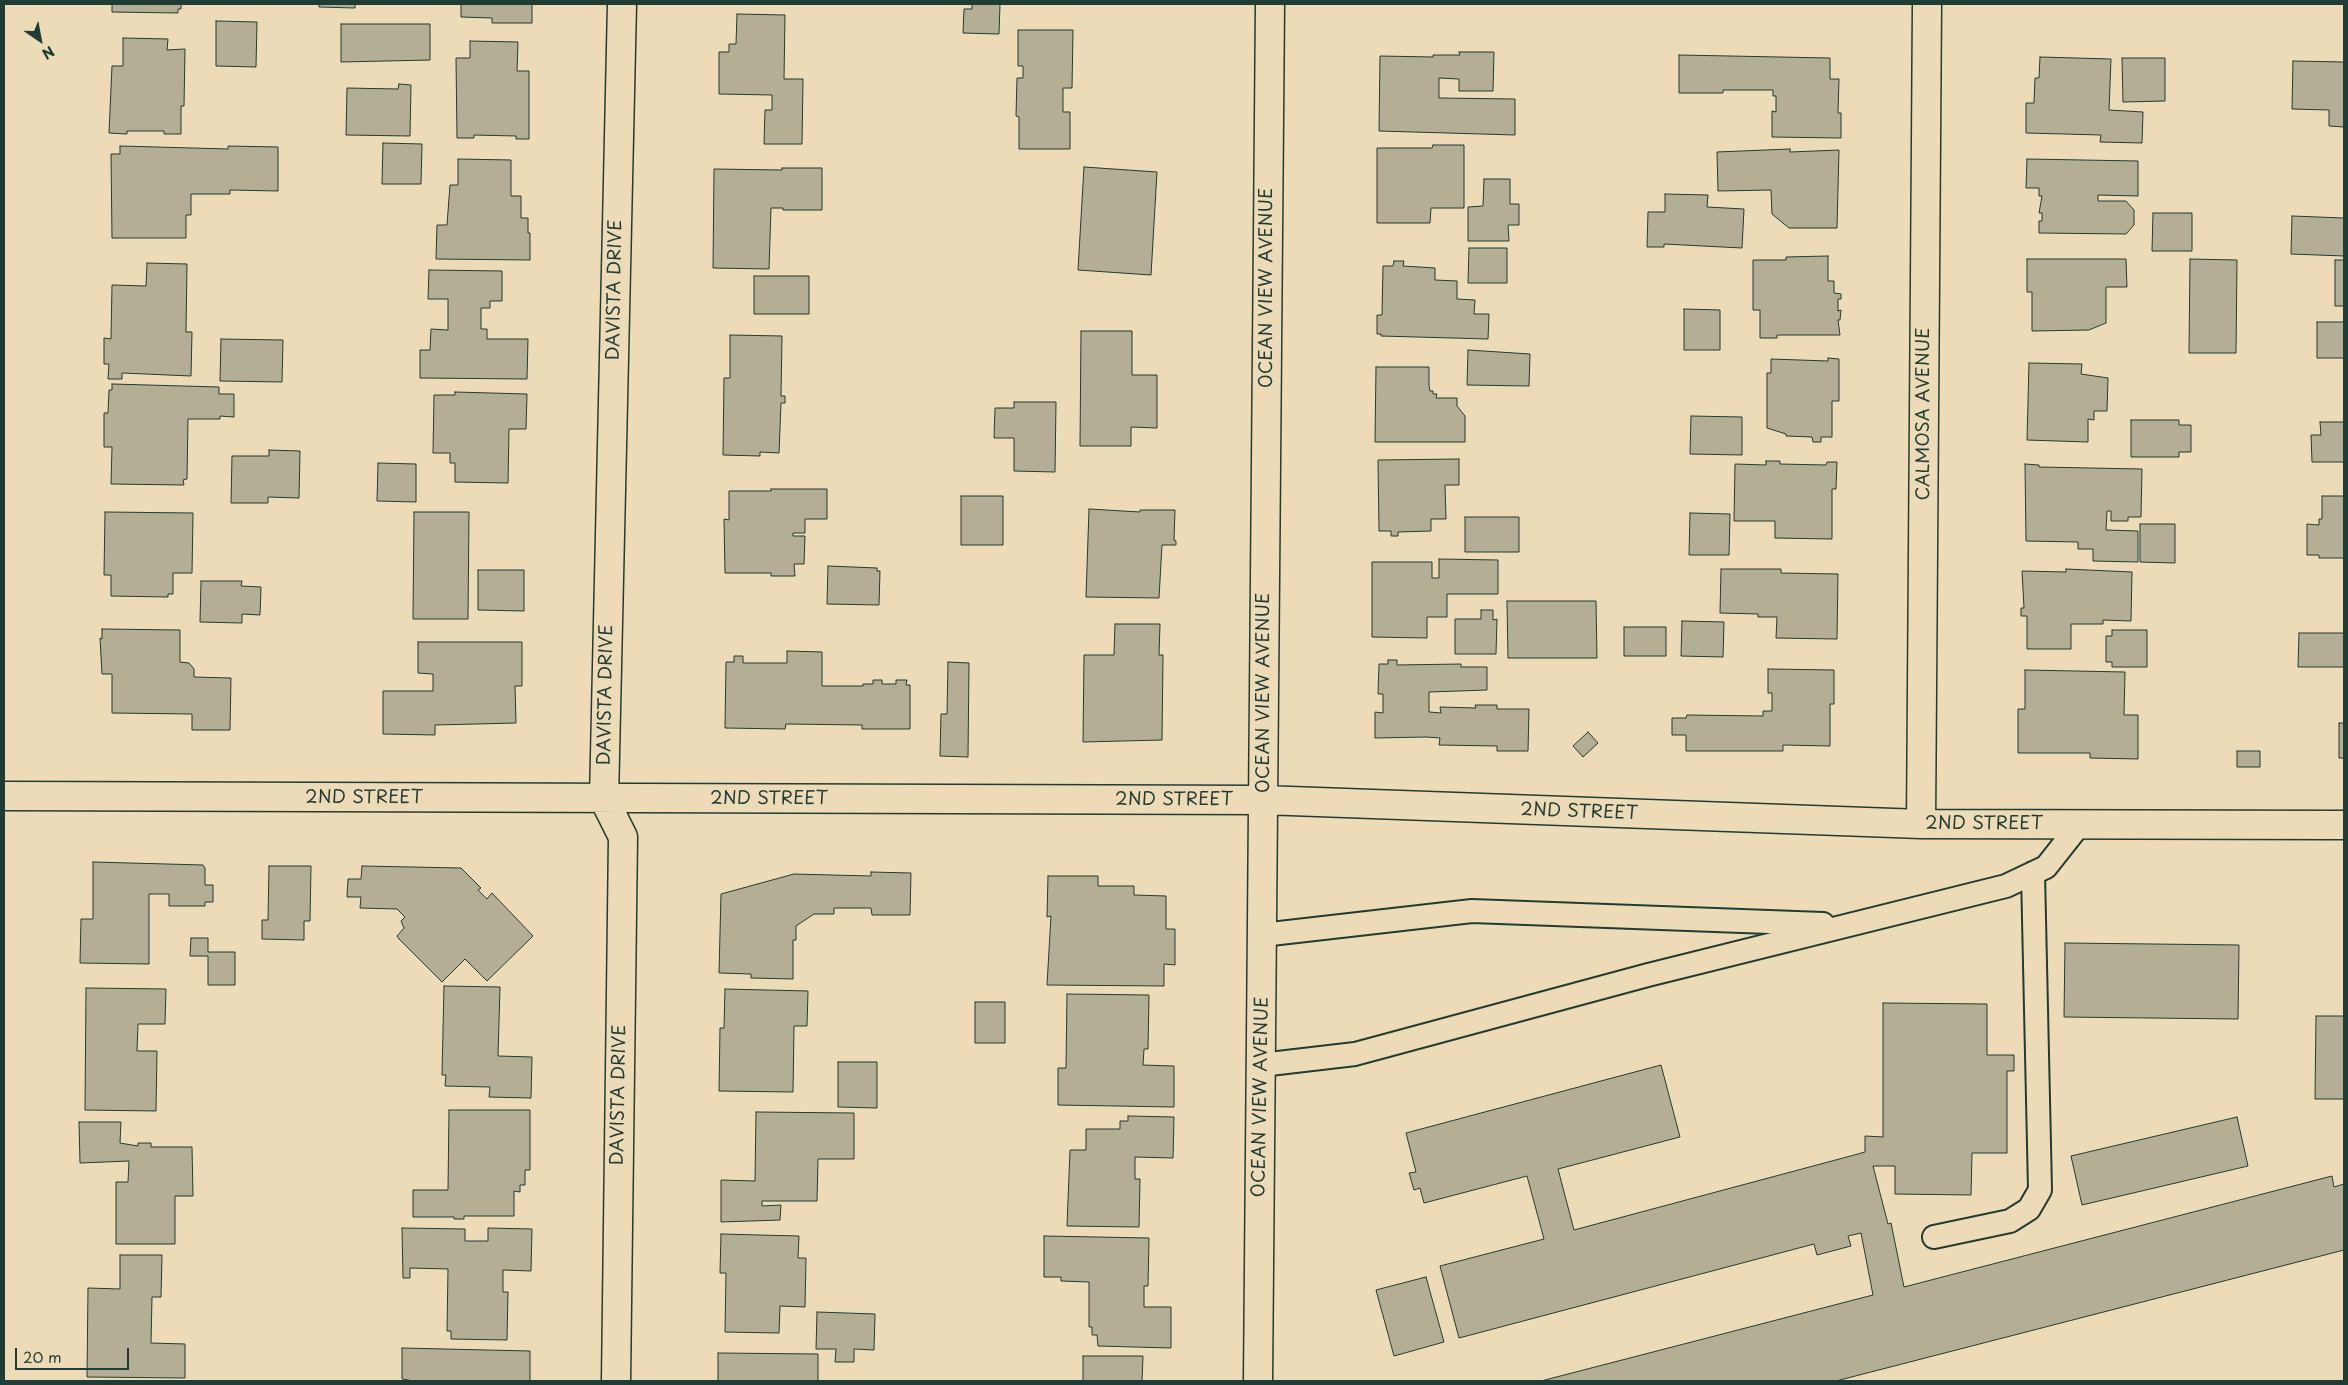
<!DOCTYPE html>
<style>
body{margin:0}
#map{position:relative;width:2348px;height:1385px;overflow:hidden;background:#eddbb8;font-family:"Playpen Sans",sans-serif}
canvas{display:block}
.frame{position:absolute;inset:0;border:5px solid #1f3d34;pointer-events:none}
.north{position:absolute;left:15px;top:15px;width:50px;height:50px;-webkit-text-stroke:4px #eddbb8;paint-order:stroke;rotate:147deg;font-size:14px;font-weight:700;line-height:20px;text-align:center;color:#1f3d34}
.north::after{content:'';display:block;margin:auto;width:18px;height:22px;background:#1f3d34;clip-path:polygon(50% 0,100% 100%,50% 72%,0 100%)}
.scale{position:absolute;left:15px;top:1348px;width:114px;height:22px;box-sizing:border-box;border:2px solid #1f3d34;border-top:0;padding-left:6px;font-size:15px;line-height:18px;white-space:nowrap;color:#1f3d34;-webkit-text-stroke:4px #eddbb8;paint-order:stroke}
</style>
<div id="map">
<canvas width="2348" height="1385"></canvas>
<div class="frame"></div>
<div class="north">N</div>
<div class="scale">20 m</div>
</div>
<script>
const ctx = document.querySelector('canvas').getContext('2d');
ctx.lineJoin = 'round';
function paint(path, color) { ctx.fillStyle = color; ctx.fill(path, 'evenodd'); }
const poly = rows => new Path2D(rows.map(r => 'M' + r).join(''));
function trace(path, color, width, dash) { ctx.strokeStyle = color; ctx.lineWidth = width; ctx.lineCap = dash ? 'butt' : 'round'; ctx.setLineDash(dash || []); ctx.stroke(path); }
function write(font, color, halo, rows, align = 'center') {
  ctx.font = font + ' "Playpen Sans",sans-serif'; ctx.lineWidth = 4; ctx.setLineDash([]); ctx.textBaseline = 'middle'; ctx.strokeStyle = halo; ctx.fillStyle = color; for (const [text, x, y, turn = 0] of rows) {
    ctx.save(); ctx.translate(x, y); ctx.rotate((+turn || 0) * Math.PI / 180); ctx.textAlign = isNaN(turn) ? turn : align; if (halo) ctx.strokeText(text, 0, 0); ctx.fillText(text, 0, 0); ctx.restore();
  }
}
const building = poly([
 [112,4,181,4,181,9,178,9,178,13,112,12,112,4],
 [319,4,355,4,355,8,319,7,319,4],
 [461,4,532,4,532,23,492,23,492,18,461,17,461,4],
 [972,4,1000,4,999,34,963,33,964,9,972,9,972,4],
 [737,14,785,15,784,79,803,79,802,144,764,144,765,110,772,110,772,95,719,94,719,52,729,52,729,44,736,44,737,14],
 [216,21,257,22,256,67,216,66,216,21],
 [341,24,430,24,430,60,341,62,341,24],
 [1018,30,1073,30,1072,88,1063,88,1063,112,1070,112,1070,149,1019,149,1019,117,1016,116,1017,78,1023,78,1023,66,1018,66,1018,30],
 [123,38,168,39,167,50,185,49,184,106,181,106,181,134,164,134,164,131,127,131,127,134,109,133,112,66,123,66,123,38],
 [470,41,518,42,517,71,529,71,529,139,516,139,516,136,474,135,474,138,457,138,456,58,470,58,470,41],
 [1459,52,1494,52,1493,91,1459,91,1459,79,1439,78,1439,98,1515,99,1515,135,1379,131,1380,56,1433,57,1433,55,1460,55,1459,52],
 [1679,55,1830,58,1830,79,1839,79,1838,113,1841,113,1841,138,1772,137,1772,111,1776,112,1776,96,1773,96,1773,90,1723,90,1723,93,1679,93,1679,55],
 [2040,57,2111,59,2109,110,2143,112,2142,143,2100,142,2101,135,2026,133,2026,103,2034,103,2035,78,2039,78,2040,57],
 [2122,58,2165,58,2165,101,2123,102,2122,58],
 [2293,61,2344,62,2344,127,2329,126,2329,110,2292,109,2293,61],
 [399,84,411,85,410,136,346,135,347,88,398,89,399,84],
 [383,143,422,144,421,184,382,184,383,143],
 [1433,145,1464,145,1464,208,1431,208,1430,223,1377,223,1377,148,1432,148,1433,145],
 [120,146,228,149,228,146,278,147,278,191,230,190,230,194,191,194,191,215,186,215,186,238,112,238,111,154,120,154,120,146],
 [1790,149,1790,152,1839,150,1837,228,1789,228,1772,214,1771,190,1718,191,1717,152,1790,149],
 [458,159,511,160,511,196,521,196,521,218,528,218,528,233,530,233,530,260,436,259,437,225,447,225,450,185,458,185,458,159],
 [2027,159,2138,161,2138,196,2098,195,2098,201,2126,201,2134,210,2134,225,2126,234,2039,233,2039,221,2042,221,2042,213,2039,213,2042,196,2039,196,2039,188,2026,188,2027,159],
 [1084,167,1157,172,1151,275,1078,270,1084,167],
 [782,168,822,168,822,210,783,210,783,208,771,208,769,269,713,268,714,169,782,170,782,168],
 [1484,179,1510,179,1510,204,1519,204,1519,225,1508,225,1509,241,1468,241,1468,207,1483,206,1484,179],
 [1665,194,1708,195,1707,207,1744,209,1742,248,1664,244,1664,247,1647,247,1648,212,1665,212,1665,194],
 [2153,213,2192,213,2192,251,2152,251,2153,213],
 [2292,216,2344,218,2344,256,2291,254,2292,216],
 [1469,248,1507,248,1507,283,1468,283,1469,248],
 [1828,256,1828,281,1834,281,1834,293,1841,294,1841,299,1838,299,1838,311,1841,310,1840,320,1838,320,1840,335,1777,335,1777,338,1760,338,1760,310,1753,310,1753,260,1786,260,1786,257,1828,256],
 [2027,259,2126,259,2127,287,2106,287,2106,323,2089,330,2032,331,2032,292,2027,292,2027,259],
 [2190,259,2237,260,2236,353,2189,353,2190,259],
 [2335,260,2344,260,2344,306,2335,306,2335,260],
 [1394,261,1404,261,1403,266,1435,268,1435,280,1457,281,1457,299,1475,300,1474,314,1489,314,1488,339,1381,336,1381,334,1377,334,1377,315,1382,315,1383,266,1393,266,1394,261],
 [147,263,187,264,186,332,192,332,191,376,122,373,122,379,108,379,109,364,104,364,104,338,111,339,112,285,146,286,147,263],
 [429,270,502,271,502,301,490,301,490,308,481,308,481,329,487,329,487,339,528,339,527,379,420,378,420,350,430,350,431,329,448,330,448,299,428,299,429,270],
 [754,276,809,276,809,314,754,314,754,276],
 [1684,309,1720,310,1720,350,1684,350,1684,309],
 [2317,322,2344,322,2344,358,2317,358,2317,322],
 [1081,331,1132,331,1132,375,1157,375,1157,428,1131,427,1131,446,1080,446,1081,331],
 [730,335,782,336,781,396,785,396,785,403,781,403,779,453,760,452,760,456,723,455,724,378,730,378,730,335],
 [221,339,283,340,282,382,220,381,221,339],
 [1468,350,1530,354,1529,386,1467,385,1468,350],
 [1828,358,1839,359,1839,401,1832,401,1832,437,1821,437,1821,442,1813,442,1812,437,1786,436,1786,434,1767,428,1767,373,1771,373,1771,359,1828,361,1828,358],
 [2029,363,2082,364,2081,374,2108,378,2107,411,2094,411,2094,420,2088,419,2088,442,2027,440,2029,363],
 [1376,367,1429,367,1429,386,1430,391,1433,391,1433,394,1437,394,1436,398,1457,398,1457,406,1465,416,1465,442,1375,442,1376,367],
 [112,384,219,387,219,394,234,394,234,417,220,416,220,419,188,419,187,479,183,480,184,485,111,484,112,447,104,447,104,413,108,413,109,390,112,390,112,384],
 [455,392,527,394,526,429,509,429,508,483,455,482,455,463,450,463,450,453,433,453,434,395,455,395,455,392],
 [1014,402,1056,402,1055,472,1014,471,1014,438,994,438,995,408,1014,408,1014,402],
 [1691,416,1742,417,1742,455,1690,454,1691,416],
 [2131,420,2179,420,2179,425,2191,425,2191,452,2179,452,2179,457,2131,457,2131,420],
 [2320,422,2344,422,2344,462,2312,462,2311,435,2321,435,2320,422],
 [269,450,300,451,299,498,268,497,268,503,231,503,232,456,269,456,269,450],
 [1459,459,1459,485,1445,485,1446,519,1431,519,1431,531,1398,532,1398,536,1391,536,1391,531,1379,531,1378,460,1459,459],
 [1766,461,1780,461,1780,464,1826,465,1827,462,1837,462,1836,489,1832,489,1832,539,1775,538,1775,521,1734,521,1735,464,1766,465,1766,461],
 [378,463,416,464,416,502,377,501,378,463],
 [2025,464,2039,465,2039,467,2142,469,2141,517,2128,517,2128,521,2111,521,2111,511,2107,511,2106,530,2138,531,2138,562,2093,561,2093,549,2078,549,2078,542,2026,541,2025,464],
 [771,489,827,489,827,519,805,519,805,533,793,533,793,536,805,536,804,564,794,564,795,576,771,576,771,573,725,573,724,519,729,520,729,491,771,491,771,489],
 [961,496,1003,496,1003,545,961,545,961,496],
 [2322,496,2344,496,2344,558,2319,558,2319,555,2307,555,2307,524,2319,525,2319,519,2322,519,2322,496],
 [1089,509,1140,512,1140,510,1175,510,1174,540,1176,541,1176,545,1162,545,1159,598,1086,597,1089,509],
 [105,512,193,513,192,573,173,573,173,594,168,594,168,597,111,596,111,575,104,575,105,512],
 [414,512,469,512,468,619,413,619,414,512],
 [1690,513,1730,514,1729,555,1689,555,1690,513],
 [1465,517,1519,517,1519,552,1465,552,1465,517],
 [2140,524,2175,524,2175,563,2140,562,2140,524],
 [1439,559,1498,560,1498,594,1447,594,1447,617,1427,617,1427,638,1372,637,1372,562,1432,562,1432,578,1439,578,1439,559],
 [828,566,877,568,877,571,880,571,879,605,827,604,828,566],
 [1721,569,1781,569,1781,573,1838,574,1837,639,1776,638,1777,617,1758,617,1758,614,1720,613,1721,569],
 [2066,569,2132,572,2131,621,2103,620,2103,624,2071,624,2071,649,2027,649,2027,616,2021,616,2021,608,2024,608,2022,571,2066,572,2066,569],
 [478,570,524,570,524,611,478,610,478,570],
 [201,581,242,581,241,586,261,587,260,615,242,614,242,623,200,622,201,581],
 [1507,601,1596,601,1597,658,1508,658,1507,601],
 [1481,610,1493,610,1493,620,1497,619,1496,654,1455,654,1455,619,1481,619,1481,610],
 [1682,621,1724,622,1723,657,1681,656,1682,621],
 [1115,624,1160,624,1159,655,1163,655,1162,740,1083,742,1084,655,1114,655,1115,624],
 [1624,627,1666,627,1666,656,1624,656,1624,627],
 [102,629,180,630,180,662,189,663,194,669,194,677,231,678,230,730,192,730,192,714,112,713,112,674,102,674,100,638,102,639,102,629],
 [2112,630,2147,630,2147,667,2112,667,2112,662,2106,662,2106,636,2112,636,2112,630],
 [2299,633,2344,633,2344,667,2298,667,2299,633],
 [418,642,522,642,522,686,515,686,516,723,435,725,435,735,383,734,383,691,433,691,433,674,418,673,418,642],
 [787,651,822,652,822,686,863,686,863,684,873,684,873,680,882,680,882,684,896,684,896,680,907,680,906,685,910,685,910,729,862,729,862,725,786,724,785,729,725,728,726,662,734,662,734,656,743,656,743,663,787,663,787,651],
 [1388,660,1397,660,1397,665,1461,664,1461,667,1487,667,1487,690,1429,692,1429,712,1441,713,1440,707,1476,708,1475,705,1497,705,1497,709,1529,709,1528,751,1497,751,1497,746,1439,745,1440,738,1426,737,1375,738,1375,712,1383,713,1383,694,1378,694,1379,664,1388,664,1388,660],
 [948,662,969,663,968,757,940,756,941,714,947,714,948,662],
 [1768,669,1834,670,1834,704,1830,704,1830,746,1783,745,1783,751,1686,751,1686,735,1672,735,1672,718,1686,718,1687,715,1763,716,1763,711,1772,711,1772,693,1768,693,1768,669],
 [2025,670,2125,672,2124,715,2138,715,2138,759,2090,758,2090,753,2018,753,2018,709,2025,709,2025,670],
 [2339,723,2344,723,2344,758,2339,758,2339,723],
 [1588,732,1598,743,1583,757,1573,746,1588,732],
 [2237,751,2260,751,2260,767,2237,767,2237,751],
 [93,862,203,865,205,868,205,885,213,885,213,902,205,902,205,906,169,906,169,894,149,894,149,964,80,963,81,919,93,919,93,862],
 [269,866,311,866,310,921,304,921,304,940,262,939,262,920,268,920,269,866],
 [362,866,461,868,481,888,478,890,487,899,492,893,533,936,487,981,465,959,442,982,399,939,397,936,404,928,401,921,405,917,397,909,360,908,361,897,347,897,348,879,361,879,362,866],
 [871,872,911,873,910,915,872,915,871,908,834,908,834,914,814,914,796,926,796,940,793,940,793,979,751,978,751,974,719,973,721,894,794,874,871,876,871,872],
 [1048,876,1098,876,1098,886,1134,886,1134,895,1166,896,1166,929,1175,929,1175,965,1164,964,1164,986,1047,985,1051,916,1047,917,1048,876],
 [191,938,208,938,208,952,235,952,235,985,208,985,208,956,190,956,191,938],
 [2065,943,2239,945,2238,1019,2064,1017,2065,943],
 [444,986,500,987,498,1056,532,1057,531,1098,489,1097,490,1087,445,1086,446,1075,442,1075,444,986],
 [86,988,166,989,165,1024,138,1024,137,1051,157,1051,156,1111,85,1110,86,988],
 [725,989,808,991,807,1026,794,1026,793,1092,719,1091,720,1028,724,1028,725,989],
 [1067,994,1149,995,1148,1049,1144,1049,1143,1065,1174,1066,1174,1107,1058,1105,1058,1068,1066,1068,1067,994],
 [975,1002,1005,1002,1005,1043,975,1043,975,1002],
 [1883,1003,1987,1004,1987,1055,2014,1055,2014,1071,2007,1071,2007,1153,1972,1153,1971,1195,1895,1194,1895,1166,1873,1166,1888,1224,1891,1223,1904,1287,2332,1176,2334,1187,2344,1184,2344,1250,1836,1381,1541,1381,1873,1295,1861,1233,1848,1236,1851,1246,1817,1255,1814,1244,1459,1338,1440,1266,1544,1239,1527,1176,1424,1203,1420,1188,1414,1190,1409,1173,1416,1172,1406,1133,1661,1065,1680,1137,1558,1169,1574,1230,1858,1154,1865,1152,1865,1136,1883,1137,1883,1003],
 [2316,1016,2344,1016,2344,1099,2315,1099,2316,1016],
 [838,1062,877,1062,877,1108,838,1107,838,1062],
 [449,1110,530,1110,530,1170,525,1170,525,1185,520,1185,520,1192,514,1191,514,1216,464,1216,464,1219,454,1219,454,1217,413,1217,413,1190,448,1190,449,1110],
 [756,1112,854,1113,854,1159,818,1159,817,1201,762,1201,762,1206,781,1205,780,1220,721,1222,721,1180,755,1181,756,1112],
 [1128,1116,1174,1117,1173,1158,1135,1157,1135,1179,1140,1179,1139,1227,1067,1226,1070,1150,1086,1150,1086,1129,1120,1129,1120,1121,1128,1121,1128,1116],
 [2237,1117,2248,1166,2082,1205,2071,1156,2237,1117],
 [79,1122,121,1122,120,1143,138,1146,138,1143,151,1143,151,1147,192,1147,193,1196,175,1196,175,1244,116,1244,116,1182,128,1182,129,1161,80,1163,79,1122],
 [402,1228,465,1229,465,1241,488,1241,488,1228,532,1229,531,1271,503,1270,503,1292,508,1292,507,1340,451,1339,451,1331,447,1331,448,1269,410,1268,410,1278,403,1278,402,1228],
 [721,1234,799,1236,798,1258,806,1258,805,1307,780,1306,779,1333,725,1332,726,1273,720,1273,721,1234],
 [1044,1236,1149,1238,1148,1286,1144,1286,1144,1307,1171,1307,1171,1348,1098,1346,1097,1335,1092,1335,1092,1327,1089,1327,1089,1282,1061,1281,1061,1277,1044,1277,1044,1236],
 [120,1255,162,1255,161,1297,152,1297,151,1343,185,1344,185,1378,87,1377,88,1288,120,1289,120,1255],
 [1426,1277,1444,1342,1394,1356,1376,1290,1426,1277],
 [817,1312,875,1314,874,1350,854,1349,854,1362,835,1362,836,1349,816,1349,817,1312],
 [402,1348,530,1351,530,1381,414,1381,402,1379,402,1348],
 [718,1353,818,1354,818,1381,718,1381,718,1353],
 [1083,1356,1143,1356,1142,1381,1083,1381,1083,1356]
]);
paint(building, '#b4af94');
trace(building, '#1f3d34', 1);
const lane = poly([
 [1262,935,1472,911,1823,924],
 [1261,1065,1355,1054,1648,975,2006,886,2046,867,2080,824],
 [1934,1237,2010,1221,2029,1209,2040,1190,2033,873]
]);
const street = poly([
 [4,796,1263,800,1921,824,2344,825],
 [1921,824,1927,4],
 [616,1381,623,837,604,799,622,4],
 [1258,1381,1270,4]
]);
trace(lane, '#1f3d34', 26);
trace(street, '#1f3d34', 31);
trace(lane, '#eddbb8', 22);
trace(street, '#eddbb8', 28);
write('18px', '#1f3d34', '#eddbb8', [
 ["OCEAN VIEW AVENUE",1267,288,-90],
 ["DAVISTA DRIVE",615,290,-89],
 ["CALMOSA AVENUE",1924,414,-90],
 ["OCEAN VIEW AVENUE",1264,693,-90],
 ["DAVISTA DRIVE",606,695,-89],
 ["2ND STREET",364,798],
 ["2ND STREET",769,799],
 ["2ND STREET",1174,800],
 ["2ND STREET",1579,812,2],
 ["2ND STREET",1984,824],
 ["DAVISTA DRIVE",619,1095,-89],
 ["OCEAN VIEW AVENUE",1261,1097,-89]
]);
</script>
